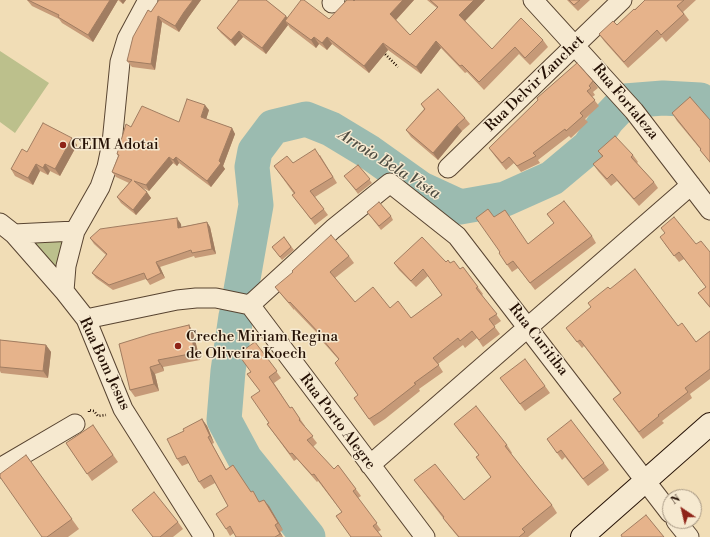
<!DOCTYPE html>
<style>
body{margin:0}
#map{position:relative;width:710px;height:537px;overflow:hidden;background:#f1ddb6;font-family:"Libre Bodoni",serif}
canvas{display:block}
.north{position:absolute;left:662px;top:489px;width:40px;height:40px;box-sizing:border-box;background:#f6e9d0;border:1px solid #a2937f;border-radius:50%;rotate:325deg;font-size:11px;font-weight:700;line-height:16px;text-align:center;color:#251105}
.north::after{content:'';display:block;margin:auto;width:14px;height:18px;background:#8f2418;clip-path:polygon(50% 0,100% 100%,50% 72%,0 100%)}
</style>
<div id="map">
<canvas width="710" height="537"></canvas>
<div class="north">N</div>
</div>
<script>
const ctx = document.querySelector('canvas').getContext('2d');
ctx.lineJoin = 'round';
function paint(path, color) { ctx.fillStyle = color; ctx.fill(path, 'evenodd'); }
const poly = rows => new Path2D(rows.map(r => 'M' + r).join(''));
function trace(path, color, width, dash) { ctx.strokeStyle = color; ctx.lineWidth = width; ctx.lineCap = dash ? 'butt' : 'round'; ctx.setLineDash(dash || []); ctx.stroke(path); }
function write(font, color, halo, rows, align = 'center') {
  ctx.font = font + ' "Libre Bodoni",serif'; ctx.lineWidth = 3; ctx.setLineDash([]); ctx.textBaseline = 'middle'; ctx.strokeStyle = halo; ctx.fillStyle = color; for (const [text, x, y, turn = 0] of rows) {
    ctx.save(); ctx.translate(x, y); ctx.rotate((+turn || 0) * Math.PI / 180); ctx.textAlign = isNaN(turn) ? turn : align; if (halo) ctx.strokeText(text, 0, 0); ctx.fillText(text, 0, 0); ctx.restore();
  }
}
paint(poly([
 [0,51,49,83,15,133,0,122],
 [67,236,56,277,25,241]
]), '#bcc08c');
trace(poly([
 [241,290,256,205,252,167,255,151,273,127,306,119,331,129,369,152,421,189,460,207,505,199,552,178,589,147,607,120,625,101,663,98,700,100,710,105],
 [236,316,228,371,224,420,245,459,308,537]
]), '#9bbbb0', 35);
const minor = poly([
 [148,0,127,39,120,62,112,143,107,167,100,187,75,231,66,266,64,291,86,319,123,409,204,537],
 [533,0,634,111,710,210],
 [332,3,335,0],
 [448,168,622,0],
 [0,223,14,234,64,291],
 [14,234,75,231],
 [250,305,333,229,390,183,457,236,670,513],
 [86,319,177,300,196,298,216,298,250,305,425,537],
 [370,465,691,185],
 [0,468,75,424],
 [676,521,689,537]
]);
const secondary = poly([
 [582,537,710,424]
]);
trace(minor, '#584431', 21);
trace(secondary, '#251105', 24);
trace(poly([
 [383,52,398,67],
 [89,412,89,410,94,411,98,416,106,415]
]), '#251105', 2.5, [1, 2]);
trace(minor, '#f6e9d0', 19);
trace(secondary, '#f6e9d0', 22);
paint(poly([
 [27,0,126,0,123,4,118,0,93,42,62,23,59,19,32,6],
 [159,0,201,0,188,18,179,32,162,22,155,70,132,67,127,61,151,12],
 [237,0,266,0,286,16,287,18,329,19,355,0,414,0,396,20,410,35,437,8,427,0,485,0,465,21,492,49,543,40,548,47,530,65,519,54,484,90,467,72,465,73,441,48,421,74,388,50,369,73,332,44,327,50,319,44,316,48,290,28,288,25,266,54,243,37,235,46,221,33,217,28,238,1],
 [567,0,590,0,578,11],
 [645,0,696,0,683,12,689,20,666,42,662,37,628,68,604,41,599,34,617,25],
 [593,81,598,88,593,92,595,95,592,97,599,106,585,119,588,122,571,138,569,136,538,160,540,163,521,172,514,163,506,170,494,155,489,148],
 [421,104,465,118,470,124,462,131,438,160,411,137,406,130,424,109],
 [209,110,206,119,232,128,235,134,223,166,225,169,211,187,179,163,177,166,173,163,149,191,143,188,151,198,136,215,121,203,117,197,129,183,116,177,112,172,118,156,117,154,131,127,179,122],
 [672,113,710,120,710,163,701,150,677,121],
 [72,138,77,145,60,176,50,171,48,175,40,171,33,185,15,176,11,169,27,152],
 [598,151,633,155,638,162,637,163,654,182,658,188,639,206,617,181,611,186,598,171,593,164,602,157],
 [320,155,337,183,315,197,328,215,315,225,297,201,294,194,274,166,293,163],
 [358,165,372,183,358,194,347,179],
 [367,212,391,216,393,220,381,230],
 [547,214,592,236,596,243,535,290,518,268,512,272,499,253,500,252,494,217,528,244,554,223],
 [207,222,210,227,216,254,195,258,194,256,160,267,165,278,150,285,146,279,113,290,96,278,92,273,106,255,94,244,90,238,181,224,181,227],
 [284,237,294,250,282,260,272,247],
 [664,243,696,244,710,252,710,308,698,293,706,287,684,259,679,262],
 [349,256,354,263,335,278,355,302,390,308,411,318,442,295,428,276,416,287,399,270,394,263,446,262,450,263,460,269,463,267,483,294,482,295,501,321,494,326,500,334,483,347,477,338,465,348,463,345,438,364,443,372,419,389,420,391,385,419,374,426,354,398,358,396,339,360,322,341,318,334,294,309,294,310,280,293,275,287],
 [610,289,678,326,696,342,710,331,710,379,690,394,692,398,662,421,664,423,643,439,613,399,620,393,584,346,582,348,566,328,591,307],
 [189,325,193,332,200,360,163,367,164,371,155,374,159,391,135,397,130,390,119,344],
 [0,340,46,345,51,352,48,378,1,373,0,371],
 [255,342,281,378,274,383,290,408,292,407,305,426,304,426,317,443,313,447,334,469,338,465,361,496,358,498,381,530,378,532,382,537,351,537,336,516,342,512,318,481,317,482,297,459,294,461,267,424,269,423,260,391,247,374,251,372],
 [505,384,545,386,550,393,525,411],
 [202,419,207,426,214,443,212,444,226,469,233,465,251,492,260,502,269,506,283,530,280,532,283,537,236,537,234,533,230,536,226,529,228,506,215,483,204,489,199,482,189,463,182,466,177,459,184,431],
 [454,424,507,445,512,453,511,454,534,483,552,505,557,513,528,537,458,537,449,526,443,518,414,480,464,500,491,477,476,457,479,455,460,432],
 [93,425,118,462,92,481,66,443],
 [547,439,604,463,609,470,588,486,565,457,562,460],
 [26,455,79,529,68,537,42,537],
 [132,510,178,522,183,529,173,537,153,537]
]), '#c69a78');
paint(poly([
 [110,0,118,0,93,42,88,35],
 [120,0,126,0,123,4],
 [193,0,201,0,188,18,179,32,175,26,184,12],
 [403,0,414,0,395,21,390,14],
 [474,0,485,0,464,22,459,15],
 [158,16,162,22,155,70,151,64],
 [286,16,290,22,285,21,288,25,266,54,262,48],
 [239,31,243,37,235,46,231,40],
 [314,37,319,44,316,48,311,40],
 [327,37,332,44,327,50,322,43],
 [436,41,441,48,421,74,416,67],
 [383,43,388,50,369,73,364,66],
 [205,105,209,110,205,123,201,117],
 [457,125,462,131,438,160,433,153],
 [232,128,235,134,223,166,225,169,211,187,207,181,219,161],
 [72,138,77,145,60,176,55,169],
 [169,157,173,163,149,191,146,185],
 [176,157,179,163,177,166,173,160],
 [36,164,40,171,33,185,28,178],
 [45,164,50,171,48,175,43,168],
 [147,192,151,198,136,215,133,210],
 [177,218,181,224,182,233,178,228],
 [207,222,210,227,216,254,212,249],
 [156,262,160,267,165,278,161,273],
 [189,325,193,332,200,360,195,353],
 [46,345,51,352,48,378,43,371],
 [158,360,163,367,164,371,160,364],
 [150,367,155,374,159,391,154,384],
 [202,419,207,426,214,443,210,436],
 [264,500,269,506,283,530,278,523],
 [275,525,280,532,283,537,280,534]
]), '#a17d61');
const building = poly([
 [28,0,110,0,88,35,58,17,59,15,28,0],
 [159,0,193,0,184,12,175,26,158,16,151,64,127,61,133,37,148,10,151,12,159,0],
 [239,0,266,0,286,16,262,48,239,31,231,40,217,28,239,0],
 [301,0,304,0,329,19,347,0,353,0,354,1,355,0,403,0,390,14,410,35,438,7,430,0,474,0,459,15,492,49,521,18,543,40,525,58,515,47,479,82,462,65,460,66,436,41,416,67,383,43,364,66,327,37,322,43,314,37,311,40,285,21,301,0],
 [569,0,580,0,574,5,569,0],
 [645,0,684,0,677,6,684,14,661,35,657,30,624,62,599,34,613,21,617,25,634,9,635,10,645,0],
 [577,63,593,81,589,86,591,88,587,91,595,100,580,113,583,116,566,131,565,129,533,153,536,156,517,166,509,157,502,163,489,148,538,100,537,98,577,63],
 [438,89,465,118,457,125,433,153,406,130,425,109,421,104,438,89],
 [690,97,710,120,710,162,700,150,701,149,672,113,690,97],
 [187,99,205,105,201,117,232,128,219,161,221,163,207,181,176,157,173,160,169,157,146,185,134,181,147,192,133,210,117,197,132,180,112,172,119,155,117,154,126,124,131,127,142,106,179,122,187,99],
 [43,123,72,138,55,169,45,164,43,168,36,164,28,178,11,169,22,149,27,152,43,123],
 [615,136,633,155,631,157,654,182,634,199,612,174,607,179,593,164,603,156,598,151,615,136],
 [315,149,333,177,310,191,324,209,311,219,292,195,295,193,274,166,287,156,293,163,315,149],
 [358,165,370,179,356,190,344,176,358,165],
 [564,201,592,236,530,283,513,261,507,265,499,253,500,252,476,218,488,209,494,217,505,210,528,244,554,223,547,214,564,201],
 [379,202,391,216,379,226,367,212,379,202],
 [674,217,696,244,701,241,710,252,710,307,698,293,706,287,679,252,674,256,660,237,665,233,661,228,674,217],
 [177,218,178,228,207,222,212,249,192,253,191,250,156,262,161,273,147,280,144,273,109,285,92,273,107,254,90,238,100,229,177,218],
 [331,235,349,256,330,272,355,302,373,287,390,308,398,301,411,318,442,295,423,269,411,281,394,263,422,237,446,262,448,260,450,263,454,261,460,269,463,267,478,287,476,288,497,314,489,319,495,327,479,340,472,331,460,341,458,338,433,358,439,365,414,383,416,384,380,412,369,419,354,398,358,395,335,363,339,359,318,334,319,333,290,302,289,303,275,287,293,272,292,271,331,235],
 [284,237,291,247,280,257,272,247,284,237],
 [635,269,678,326,682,323,696,342,710,331,710,369,685,388,688,392,658,415,659,416,639,432,613,399,621,393,580,340,577,342,566,328,591,307,588,303,608,287,610,289,635,269],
 [189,325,195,353,158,360,160,364,150,367,154,384,130,390,119,344,151,334,189,325],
 [0,340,46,345,43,371,0,367,0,340],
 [255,342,277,371,269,377,290,408,292,407,300,419,299,420,313,436,307,440,334,469,338,465,356,489,353,491,377,523,373,526,382,537,351,537,336,516,342,512,314,474,312,475,292,453,290,454,267,424,269,423,251,397,260,391,247,374,251,372,238,354,255,342],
 [525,359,545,386,520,404,500,378,525,359],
 [476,406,507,445,505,446,534,483,552,505,522,529,525,532,519,537,459,537,443,518,444,517,414,480,435,464,464,500,491,477,476,457,479,455,454,424,476,406],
 [202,419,210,436,208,437,226,470,233,465,251,492,253,491,259,502,264,500,278,523,275,525,280,534,275,537,236,537,230,526,226,529,216,514,228,506,211,475,199,482,185,456,177,459,167,439,184,431,183,429,202,419],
 [571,420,604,463,583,479,561,450,557,453,547,439,571,420],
 [93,425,113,455,87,474,66,443,93,425],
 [26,455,72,519,47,537,42,537,0,477,0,474,26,455],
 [154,492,178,522,160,537,153,537,132,510,154,492],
 [646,515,664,537,622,537,621,535,646,515]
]);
paint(building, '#e6b38b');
trace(building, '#a17d61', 1);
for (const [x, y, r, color] of [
 [63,145,4,"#8f2418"],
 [178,346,4,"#8f2418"]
]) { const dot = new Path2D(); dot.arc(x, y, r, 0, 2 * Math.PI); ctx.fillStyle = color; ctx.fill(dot); trace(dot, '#f6e9d0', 1.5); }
write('15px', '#251105', '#f6e9d0', [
 ["Rua Delvir Zanchet",535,84,-44],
 ["Rua Fortaleza",625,102,50],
 ["Rua Curitiba",538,340,52],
 ["Rua Bom Jesus",104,364,65],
 ["Rua Porto Alegre",337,422,53]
]);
write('15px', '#251105', '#f6e9d0', [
 ["CEIM Adotai",71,145],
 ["Creche Miriam Regina",186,337],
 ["de Oliveira Koech",186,354]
], 'left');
write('italic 16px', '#4e4c41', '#f6e9d0', [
 ["Arroio Bela Vista",389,165,32]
]);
</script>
